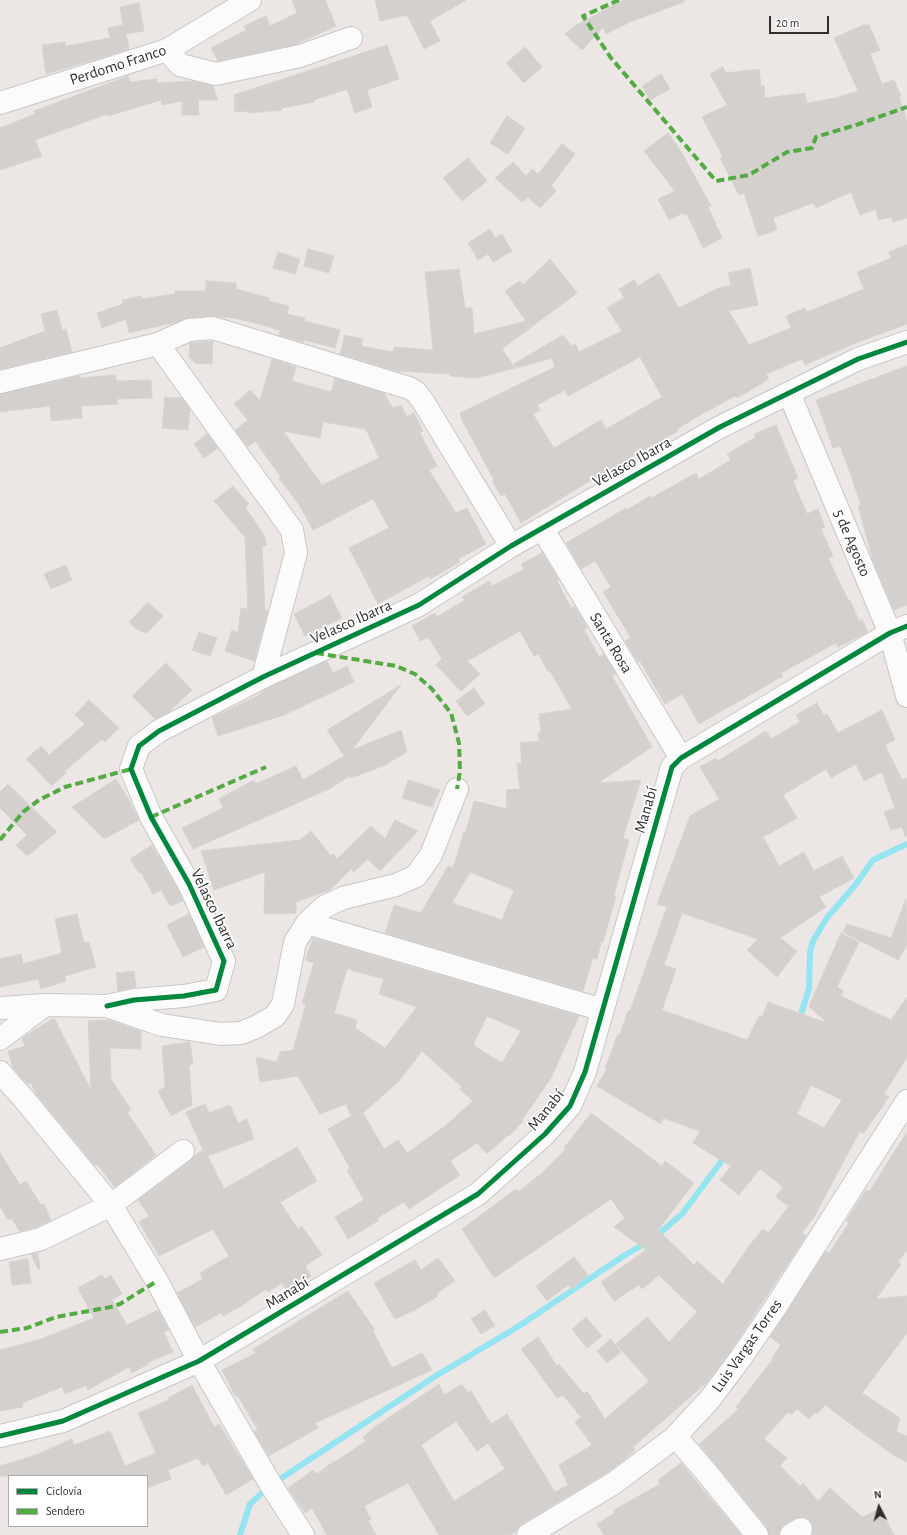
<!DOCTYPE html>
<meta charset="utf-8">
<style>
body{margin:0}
#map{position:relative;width:907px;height:1535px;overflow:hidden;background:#ece7e4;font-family:"Alegreya Sans",sans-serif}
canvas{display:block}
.legend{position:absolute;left:8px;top:1475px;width:140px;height:52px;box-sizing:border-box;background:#fff;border:1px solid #ababab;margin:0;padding:5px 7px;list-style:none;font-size:12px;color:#2e2e2e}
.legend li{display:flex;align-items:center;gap:8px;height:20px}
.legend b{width:20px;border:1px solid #ababab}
.north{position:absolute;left:859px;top:1487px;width:40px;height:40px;-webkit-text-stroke:3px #fff;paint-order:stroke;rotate:354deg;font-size:11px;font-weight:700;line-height:16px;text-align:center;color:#2e2e2e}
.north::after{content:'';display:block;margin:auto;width:14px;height:18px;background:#2e2e2e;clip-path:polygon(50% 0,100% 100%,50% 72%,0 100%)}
.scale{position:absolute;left:769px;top:16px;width:60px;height:18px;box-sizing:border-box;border:2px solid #2e2e2e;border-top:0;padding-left:5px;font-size:12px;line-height:14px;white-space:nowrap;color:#2e2e2e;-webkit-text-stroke:3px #fff;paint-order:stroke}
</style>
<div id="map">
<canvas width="907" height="1535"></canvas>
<ul class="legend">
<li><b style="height:5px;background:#00873e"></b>Ciclovía</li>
<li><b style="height:5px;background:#54ab44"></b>Sendero</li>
</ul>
<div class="north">N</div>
<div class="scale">20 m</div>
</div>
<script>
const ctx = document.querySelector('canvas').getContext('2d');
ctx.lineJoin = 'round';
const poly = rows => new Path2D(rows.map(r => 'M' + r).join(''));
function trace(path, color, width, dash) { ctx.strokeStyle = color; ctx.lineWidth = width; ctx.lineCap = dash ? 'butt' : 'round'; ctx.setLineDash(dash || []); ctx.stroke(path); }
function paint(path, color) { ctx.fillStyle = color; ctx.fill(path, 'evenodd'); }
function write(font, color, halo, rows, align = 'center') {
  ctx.font = font + ' "Alegreya Sans",sans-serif'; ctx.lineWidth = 3.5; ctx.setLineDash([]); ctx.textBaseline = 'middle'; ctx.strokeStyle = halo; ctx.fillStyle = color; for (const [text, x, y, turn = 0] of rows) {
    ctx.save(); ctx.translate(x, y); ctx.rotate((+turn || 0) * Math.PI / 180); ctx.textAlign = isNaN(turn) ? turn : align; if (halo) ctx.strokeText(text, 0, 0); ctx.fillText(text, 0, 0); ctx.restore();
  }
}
trace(poly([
 [799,1020,809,989,810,952,813,941,826,919,856,884,873,860,907,844],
 [655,1237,682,1214,726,1155],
 [240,1535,250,1504,271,1485,434,1377,519,1326,622,1257,647,1242]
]), '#94e4f1', 6);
const building = poly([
 [292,0,325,0,336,26,294,45,218,61,211,48,246,30,244,26,266,16,270,26,297,13,292,0],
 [375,0,466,0,430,21,440,41,424,49,407,15,380,21,375,0],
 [623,0,684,0,684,2,630,22,606,34,603,28,582,50,565,34,573,27,623,0],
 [139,3,144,31,126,34,129,49,46,74,42,45,65,42,66,46,110,38,108,28,123,25,120,7,139,3],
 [863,25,869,25,880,50,870,54,882,84,894,80,901,96,899,97,907,120,907,218,893,222,891,217,878,220,876,209,860,215,851,192,816,208,813,203,773,218,777,230,758,236,744,193,739,195,720,158,723,157,702,117,727,105,710,74,723,67,726,73,759,69,761,86,764,86,765,98,805,93,807,103,835,98,858,91,834,38,863,25],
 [387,45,399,79,367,90,372,107,355,113,347,89,314,100,314,102,281,108,282,110,249,113,249,111,235,112,234,95,387,45],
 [525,47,542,67,524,83,506,63,525,47],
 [661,74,670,89,650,100,642,86,661,74],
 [128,76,130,82,157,79,157,83,193,81,213,86,218,100,198,100,199,115,182,115,182,101,162,105,161,100,108,116,107,114,35,140,42,156,0,170,0,128,35,114,34,111,128,76],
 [507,116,525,128,508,154,490,143,507,116],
 [668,133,679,148,711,206,708,207,722,238,703,248,687,214,684,215,683,213,669,220,658,199,675,191,644,151,668,133],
 [562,144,575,154,551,186,556,191,540,208,528,197,522,202,495,178,513,162,526,176,532,169,538,174,562,144],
 [468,158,487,181,462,201,443,178,468,158],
 [490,229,495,238,502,234,512,251,493,262,488,254,478,260,468,243,490,229],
 [907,245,907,324,858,342,805,365,802,359,766,374,769,379,737,398,735,396,704,413,677,429,678,431,626,460,627,462,602,476,601,474,521,523,505,494,501,496,492,481,494,480,462,420,460,413,555,367,552,358,516,368,514,364,563,335,572,346,575,344,579,352,622,331,607,308,624,298,619,289,634,280,638,286,659,273,679,308,716,289,731,285,728,273,750,268,758,305,729,311,749,345,791,328,786,316,805,308,807,312,864,289,857,272,891,258,889,252,907,245],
 [640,357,662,397,606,429,601,420,554,448,533,414,540,410,537,405,565,390,568,396,640,357],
 [308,249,334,256,329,273,304,266,308,249],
 [278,252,300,259,295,274,273,268,278,252],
 [550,259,577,293,502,349,515,368,477,378,450,376,450,374,397,371,340,354,345,335,363,339,361,346,393,352,394,347,433,350,425,272,459,269,465,308,472,308,474,334,526,321,505,291,520,281,523,285,550,259],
 [206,281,236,283,236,289,269,298,269,301,289,306,287,314,305,318,304,321,340,330,335,348,304,340,303,342,279,335,280,331,270,327,234,318,212,316,188,318,176,322,129,333,126,319,102,328,97,313,123,304,122,300,141,296,142,299,175,294,175,291,206,291,206,281],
 [57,310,62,330,66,329,72,352,0,369,0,348,45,331,41,314,57,310],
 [213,341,212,364,195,363,189,357,190,343,213,341],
 [272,359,296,367,292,381,331,392,335,378,384,393,393,408,401,405,407,417,414,413,423,431,420,433,437,466,429,470,456,513,467,508,486,544,458,559,460,562,430,579,429,576,378,604,349,548,389,528,373,499,313,530,300,506,279,478,281,477,255,441,248,447,235,430,248,420,234,404,250,390,260,400,272,359],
 [323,422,366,429,379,458,322,485,283,431,320,438,323,422],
 [907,366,907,605,894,610,873,560,858,506,861,505,849,470,840,446,833,448,816,400,907,366],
 [116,375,116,381,151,380,152,398,117,399,118,404,81,406,82,418,51,421,50,406,0,412,0,394,80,376,80,378,116,375],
 [165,397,182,398,190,410,188,430,162,428,165,397],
 [776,425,798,478,793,481,807,514,818,509,825,527,821,529,833,556,828,558,848,600,850,600,859,621,862,619,868,632,838,647,836,643,781,673,783,676,699,724,682,694,665,704,640,661,638,662,625,641,631,638,603,592,611,587,595,561,581,569,566,543,626,508,627,510,650,496,651,498,696,473,699,479,731,460,727,454,756,437,754,434,776,425],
 [207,434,218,448,204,458,194,444,207,434],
 [233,486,249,504,245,507,264,535,267,545,262,546,265,610,268,611,254,661,225,651,232,630,238,633,241,608,248,609,245,537,214,501,233,486],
 [542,553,559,580,557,581,571,608,574,606,580,615,587,628,584,629,599,657,604,654,616,674,612,676,652,747,598,783,641,780,623,838,629,840,614,895,616,896,603,942,601,942,597,959,593,958,583,991,385,933,394,905,421,913,448,866,453,868,464,832,466,832,474,801,507,809,506,790,520,789,517,764,522,763,520,743,539,741,538,733,541,733,539,714,572,709,550,671,548,672,539,654,534,656,520,631,467,661,480,674,461,691,436,665,442,659,428,637,420,641,412,626,435,613,437,617,465,600,462,597,489,581,492,586,524,569,521,564,542,553],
 [470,872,514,890,502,920,452,903,470,872],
 [66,565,72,580,51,589,44,574,66,565],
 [330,595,342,618,305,636,294,614,330,595],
 [148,602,163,616,147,633,138,630,129,622,148,602],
 [199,632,217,638,210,656,192,650,199,632],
 [327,661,333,673,347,666,354,682,284,715,218,736,212,718,259,695,268,688,327,661],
 [166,663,192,690,169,712,155,719,132,696,166,663],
 [401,685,352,750,401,730,407,752,383,766,351,778,350,776,329,789,193,849,182,828,223,808,219,799,254,780,255,783,258,783,296,766,303,780,344,756,327,730,401,685],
 [474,688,485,704,467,716,456,701,474,688],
 [89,700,119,728,105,742,102,739,65,771,66,773,52,786,26,759,41,746,49,755,85,724,75,715,89,700],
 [817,703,824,716,827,714,838,733,882,710,895,740,885,745,902,780,907,778,907,836,905,836,902,827,891,830,884,812,895,808,882,772,864,781,856,764,831,778,826,769,783,795,797,818,763,837,779,866,804,852,814,871,842,856,854,878,819,897,826,907,780,938,797,951,777,977,747,950,758,939,682,913,664,965,676,969,662,1010,747,1040,759,1016,762,1017,768,1002,827,1023,809,1006,841,933,859,942,837,987,843,990,841,996,891,1020,907,997,907,1057,884,1094,889,1097,863,1134,860,1131,814,1217,802,1233,806,1236,730,1352,706,1383,633,1447,635,1450,624,1460,608,1472,522,1524,516,1531,510,1535,439,1535,408,1483,364,1506,371,1519,368,1521,376,1535,327,1535,312,1508,305,1513,288,1488,313,1470,317,1474,334,1461,335,1462,366,1441,363,1437,376,1426,439,1384,444,1395,462,1384,468,1393,471,1391,491,1424,507,1414,555,1492,568,1485,559,1465,592,1445,575,1422,581,1417,563,1395,557,1398,521,1349,538,1337,557,1366,559,1364,584,1394,587,1391,605,1419,649,1381,616,1344,647,1317,669,1342,697,1312,659,1275,642,1289,639,1285,614,1301,601,1282,646,1250,614,1227,625,1218,611,1199,494,1278,462,1229,516,1189,518,1192,542,1173,566,1149,564,1148,591,1113,662,1166,665,1161,694,1183,658,1230,694,1265,697,1261,723,1284,749,1246,763,1229,768,1233,789,1206,776,1197,783,1187,760,1169,739,1195,720,1180,731,1166,693,1143,700,1131,663,1118,661,1124,597,1086,607,1069,605,1068,618,1034,620,1034,628,1011,630,1011,667,907,657,904,690,816,719,799,700,767,716,758,718,761,766,731,771,739,800,722,796,715,817,703],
 [811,1085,842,1100,824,1128,797,1114,811,1085],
 [456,1421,477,1451,488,1443,505,1469,454,1501,421,1445,456,1421],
 [116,779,129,800,139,820,104,839,72,807,116,779],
 [408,780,440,790,432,807,402,798,408,780],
 [8,784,57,832,27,856,16,845,27,835,0,808,0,792,8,784],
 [395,820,418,831,380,871,368,859,354,872,351,869,330,890,296,902,296,913,264,914,265,872,214,890,201,851,300,840,311,831,331,856,333,854,337,859,371,826,385,839,395,820],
 [152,845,178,890,183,901,170,906,161,890,153,894,141,872,139,873,130,859,152,845],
 [906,899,907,944,898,960,843,932,847,924,891,938,906,899],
 [77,914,84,943,89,942,96,967,65,976,66,981,41,989,38,979,0,987,0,959,21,954,23,964,62,953,55,919,77,914],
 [189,914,204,947,183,957,167,925,189,914],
 [313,938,579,1016,551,1078,522,1120,523,1121,509,1136,508,1135,487,1154,477,1143,450,1161,460,1175,409,1209,404,1202,377,1218,378,1221,348,1239,335,1217,364,1200,347,1170,350,1168,328,1129,351,1116,346,1104,320,1114,298,1076,260,1082,256,1057,277,1062,280,1052,293,1050,306,1004,302,1003,314,963,305,960,313,938],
 [347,969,384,979,379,994,417,1007,385,1048,355,1028,357,1020,334,1013,347,969],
 [487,1016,521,1031,502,1063,473,1045,487,1016],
 [422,1051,462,1087,460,1089,473,1101,445,1126,407,1153,398,1140,384,1149,363,1113,398,1082,422,1051],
 [134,971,136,987,118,991,116,973,134,971],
 [54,1018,91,1090,88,1021,109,1020,141,1031,141,1049,110,1048,111,1079,131,1110,127,1112,156,1155,115,1187,97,1164,95,1166,92,1162,36,1094,31,1083,27,1084,13,1068,8,1051,25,1046,22,1038,54,1018],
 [190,1042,193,1064,189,1065,192,1105,171,1116,158,1091,165,1087,162,1046,190,1042],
 [205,1104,209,1113,230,1105,238,1123,247,1119,254,1139,208,1156,224,1189,297,1147,317,1181,280,1202,298,1229,302,1226,322,1255,305,1266,311,1276,287,1291,282,1283,268,1292,266,1289,241,1306,223,1316,221,1313,195,1327,177,1293,203,1279,200,1273,229,1256,213,1229,159,1256,139,1222,149,1216,138,1200,190,1161,195,1155,203,1150,186,1112,205,1104],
 [907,1132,907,1250,898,1262,901,1264,876,1299,907,1296,907,1333,862,1393,900,1418,896,1431,907,1436,907,1462,893,1455,825,1405,817,1414,815,1412,809,1419,797,1409,792,1415,788,1412,764,1439,787,1458,780,1466,800,1486,803,1483,818,1501,830,1488,862,1517,880,1509,894,1535,812,1535,813,1529,812,1523,807,1518,801,1517,784,1525,780,1529,779,1535,769,1535,767,1527,699,1444,739,1409,736,1407,773,1359,772,1358,781,1345,770,1337,826,1251,829,1253,849,1223,846,1221,866,1190,869,1192,907,1132],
 [0,1153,20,1185,26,1181,41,1205,44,1204,51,1220,37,1227,19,1231,12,1218,8,1220,0,1206,0,1153],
 [38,1253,40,1269,38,1269,31,1254,38,1253],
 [574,1257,588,1275,572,1289,568,1285,547,1301,536,1286,574,1257],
 [438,1258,455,1281,437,1293,438,1296,415,1310,395,1319,374,1283,415,1260,421,1270,438,1258],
 [28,1259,31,1283,12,1285,9,1262,28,1259],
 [102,1275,104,1279,111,1275,122,1294,112,1300,127,1325,158,1310,169,1330,164,1332,173,1352,147,1363,148,1364,132,1373,129,1367,88,1390,86,1385,65,1394,62,1387,22,1403,23,1407,0,1411,0,1350,41,1339,94,1318,78,1288,102,1275],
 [348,1291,375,1330,373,1331,392,1368,422,1353,432,1370,315,1423,318,1428,269,1456,254,1432,258,1430,238,1396,236,1397,222,1370,256,1353,253,1349,348,1291],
 [485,1310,495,1326,481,1334,471,1319,485,1310],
 [586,1317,602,1336,587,1348,572,1329,586,1317],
 [611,1339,621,1352,607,1363,597,1351,611,1339],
 [192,1385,214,1427,219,1424,253,1479,226,1495,208,1463,203,1466,198,1458,168,1470,171,1479,147,1488,147,1476,0,1476,0,1466,36,1455,72,1439,74,1445,110,1431,125,1466,156,1453,138,1413,169,1400,168,1398,192,1385],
 [681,1463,741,1535,604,1535,597,1524,615,1513,614,1510,660,1484,658,1480,681,1463]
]);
paint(building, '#d3d0cd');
trace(building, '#d7d3d0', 1);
const minor = poly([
 [167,50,180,65,216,74,300,56,351,38],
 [0,103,167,50,250,0],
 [158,344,292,530,296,553,263,677],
 [0,382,158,344,189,330,213,328,409,388,416,392,424,403,511,546],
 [789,393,890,633,907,696],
 [542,528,681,758],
 [307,923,603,1010],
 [107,1006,134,1000,184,996,216,990,224,961,189,884,151,817,131,769,139,746,159,731,263,677,419,605,511,546,720,427,858,359,907,342],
 [0,1008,45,1005,107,1006,162,1025,221,1034,241,1033,256,1027,275,1016,283,1004,295,942,307,923,324,907,343,898,396,885,416,876,431,855,457,789],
 [0,1039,45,1005],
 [0,1072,24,1099,111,1205,157,1281,199,1361,271,1485,303,1535],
 [0,1249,41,1239,111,1205,183,1151],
 [0,1436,63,1421,199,1361,478,1194,545,1134,570,1106,585,1072,672,767,681,758,890,633,907,626],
 [674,1438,682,1444,707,1473,757,1535],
 [528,1535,614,1483,674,1438,710,1399,740,1359,775,1308,907,1101],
 [791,1535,801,1529]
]);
trace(minor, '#c8c6c6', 24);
trace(minor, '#fcfbfb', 22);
trace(poly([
 [619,0,583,16,611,58,716,181,749,175,787,152,812,148,816,137,859,124,907,107],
 [316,653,396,666,415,674,431,688,451,713,459,743,460,771,457,789],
 [151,817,266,767],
 [0,840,23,812,39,800,65,787,131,769],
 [0,1332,27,1328,56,1317,111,1307,120,1304,157,1281]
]), '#54ab44', 4, [8, 4]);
trace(poly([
 [107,1006,134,1000,184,996,216,990,224,961,189,884,151,817,131,769,139,746,159,731,263,677,419,605,511,546,720,427,858,359,907,342],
 [0,1436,63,1421,199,1361,478,1194,545,1134,570,1106,585,1072,672,767,681,758,890,633,907,626]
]), '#00873e', 5);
write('16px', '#2e2e2e', '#fff', [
 ["Perdomo Franco",118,65,-18],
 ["Velasco Ibarra",632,462,-29],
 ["5 de Agosto",852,543,67],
 ["Velasco Ibarra",351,622,-24],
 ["Santa Rosa",611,643,59],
 ["Manabí",646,810,-74],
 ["Velasco Ibarra",214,909,64],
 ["Manabí",546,1110,-51],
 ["Manabí",287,1293,-31],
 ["Luis Vargas Torres",747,1346,-55]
]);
</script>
